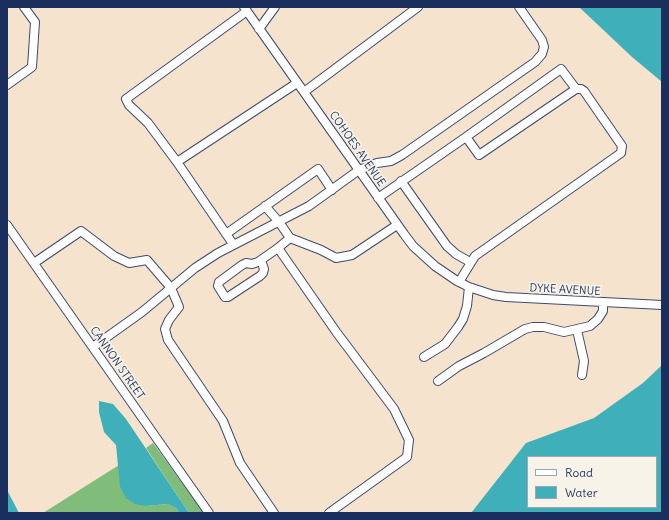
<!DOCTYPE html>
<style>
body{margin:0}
#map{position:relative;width:669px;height:520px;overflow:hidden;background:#f5e3cd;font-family:Delius,sans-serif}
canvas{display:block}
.frame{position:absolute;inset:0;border:8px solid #1b2f5e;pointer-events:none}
.legend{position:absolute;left:527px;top:456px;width:130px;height:52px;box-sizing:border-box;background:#f7f3e8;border:1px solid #9fa5b1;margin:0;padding:5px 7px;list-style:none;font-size:12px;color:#1b2f5e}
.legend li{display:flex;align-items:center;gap:8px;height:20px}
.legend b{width:20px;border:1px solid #9fa5b1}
</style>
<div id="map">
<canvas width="669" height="520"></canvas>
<div class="frame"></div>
<ul class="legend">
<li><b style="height:5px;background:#fff"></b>Road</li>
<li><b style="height:11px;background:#3fb0b9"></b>Water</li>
</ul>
</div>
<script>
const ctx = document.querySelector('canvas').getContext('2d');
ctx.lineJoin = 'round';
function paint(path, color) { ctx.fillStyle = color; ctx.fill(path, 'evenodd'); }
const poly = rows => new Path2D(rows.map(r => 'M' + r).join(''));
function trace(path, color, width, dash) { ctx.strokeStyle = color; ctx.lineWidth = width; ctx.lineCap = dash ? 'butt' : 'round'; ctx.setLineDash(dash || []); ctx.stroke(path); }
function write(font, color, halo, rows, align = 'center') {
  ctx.font = font + ' Delius,sans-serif'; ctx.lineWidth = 3.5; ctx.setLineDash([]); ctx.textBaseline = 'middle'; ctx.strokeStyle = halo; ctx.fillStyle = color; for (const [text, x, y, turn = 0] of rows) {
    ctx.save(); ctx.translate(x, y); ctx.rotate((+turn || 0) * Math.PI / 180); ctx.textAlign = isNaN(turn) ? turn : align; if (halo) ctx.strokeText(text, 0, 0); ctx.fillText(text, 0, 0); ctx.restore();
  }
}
paint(poly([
 [153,443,204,513,189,513,146,448],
 [119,465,120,470,146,506,168,504,176,508,179,513,43,513]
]), '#80bc7a');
paint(poly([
 [579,7,662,7,662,82,632,57],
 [662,365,662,513,471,513,526,443,594,418,643,383],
 [528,457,656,457,656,507,528,507],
 [99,401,113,404,126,419,189,513,179,513,176,508,168,504,146,506,135,504,126,498,120,487,116,445,104,432,99,412],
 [7,490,19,513,7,513]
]), '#3fb0b9');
const minor = poly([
 [244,7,404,234,413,246,435,266,457,281,469,287,493,295,506,297,662,305],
 [259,29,275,7],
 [7,85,32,67,35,22,24,7],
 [304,92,418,7],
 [466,137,561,69,576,89],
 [177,162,297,83],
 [401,181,447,246,456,254,470,262],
 [378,198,466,137,479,155,576,89,581,89,584,91,622,146,621,153,475,256,459,282],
 [265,206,279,222,290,238,278,248,337,333,394,409,409,440,407,457,329,513],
 [7,225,209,513],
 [226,234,318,169,332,190],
 [290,238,321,250,336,258,352,255,397,225],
 [233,244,177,162,148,123,129,105,126,99,247,11],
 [261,260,264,269,263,273,260,276,228,297,225,297,218,286,219,282,242,265,246,263,252,264,258,262,278,248],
 [34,263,81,231,114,256,129,263,147,260,171,288,179,307,169,320,165,329,168,340,223,421,240,463,274,513],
 [577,330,584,361,582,375],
 [93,347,142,312,195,268,218,253,309,206,359,170,377,163,391,161,402,155,535,62,542,54,544,47,542,40,519,7],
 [424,357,445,344,458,327,463,319,467,306,469,287],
 [438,381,459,366,484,353,525,329,533,327,544,327,564,332,590,326,598,319,603,311,603,302]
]);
trace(minor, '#3c4a6f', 10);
trace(minor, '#fff', 8);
write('11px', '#1b2f5e', '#f7f3e8', [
 ["COHOES AVENUE",357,149,55],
 ["DYKE AVENUE",565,290,3],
 ["CANNON STREET",117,363,55]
]);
</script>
